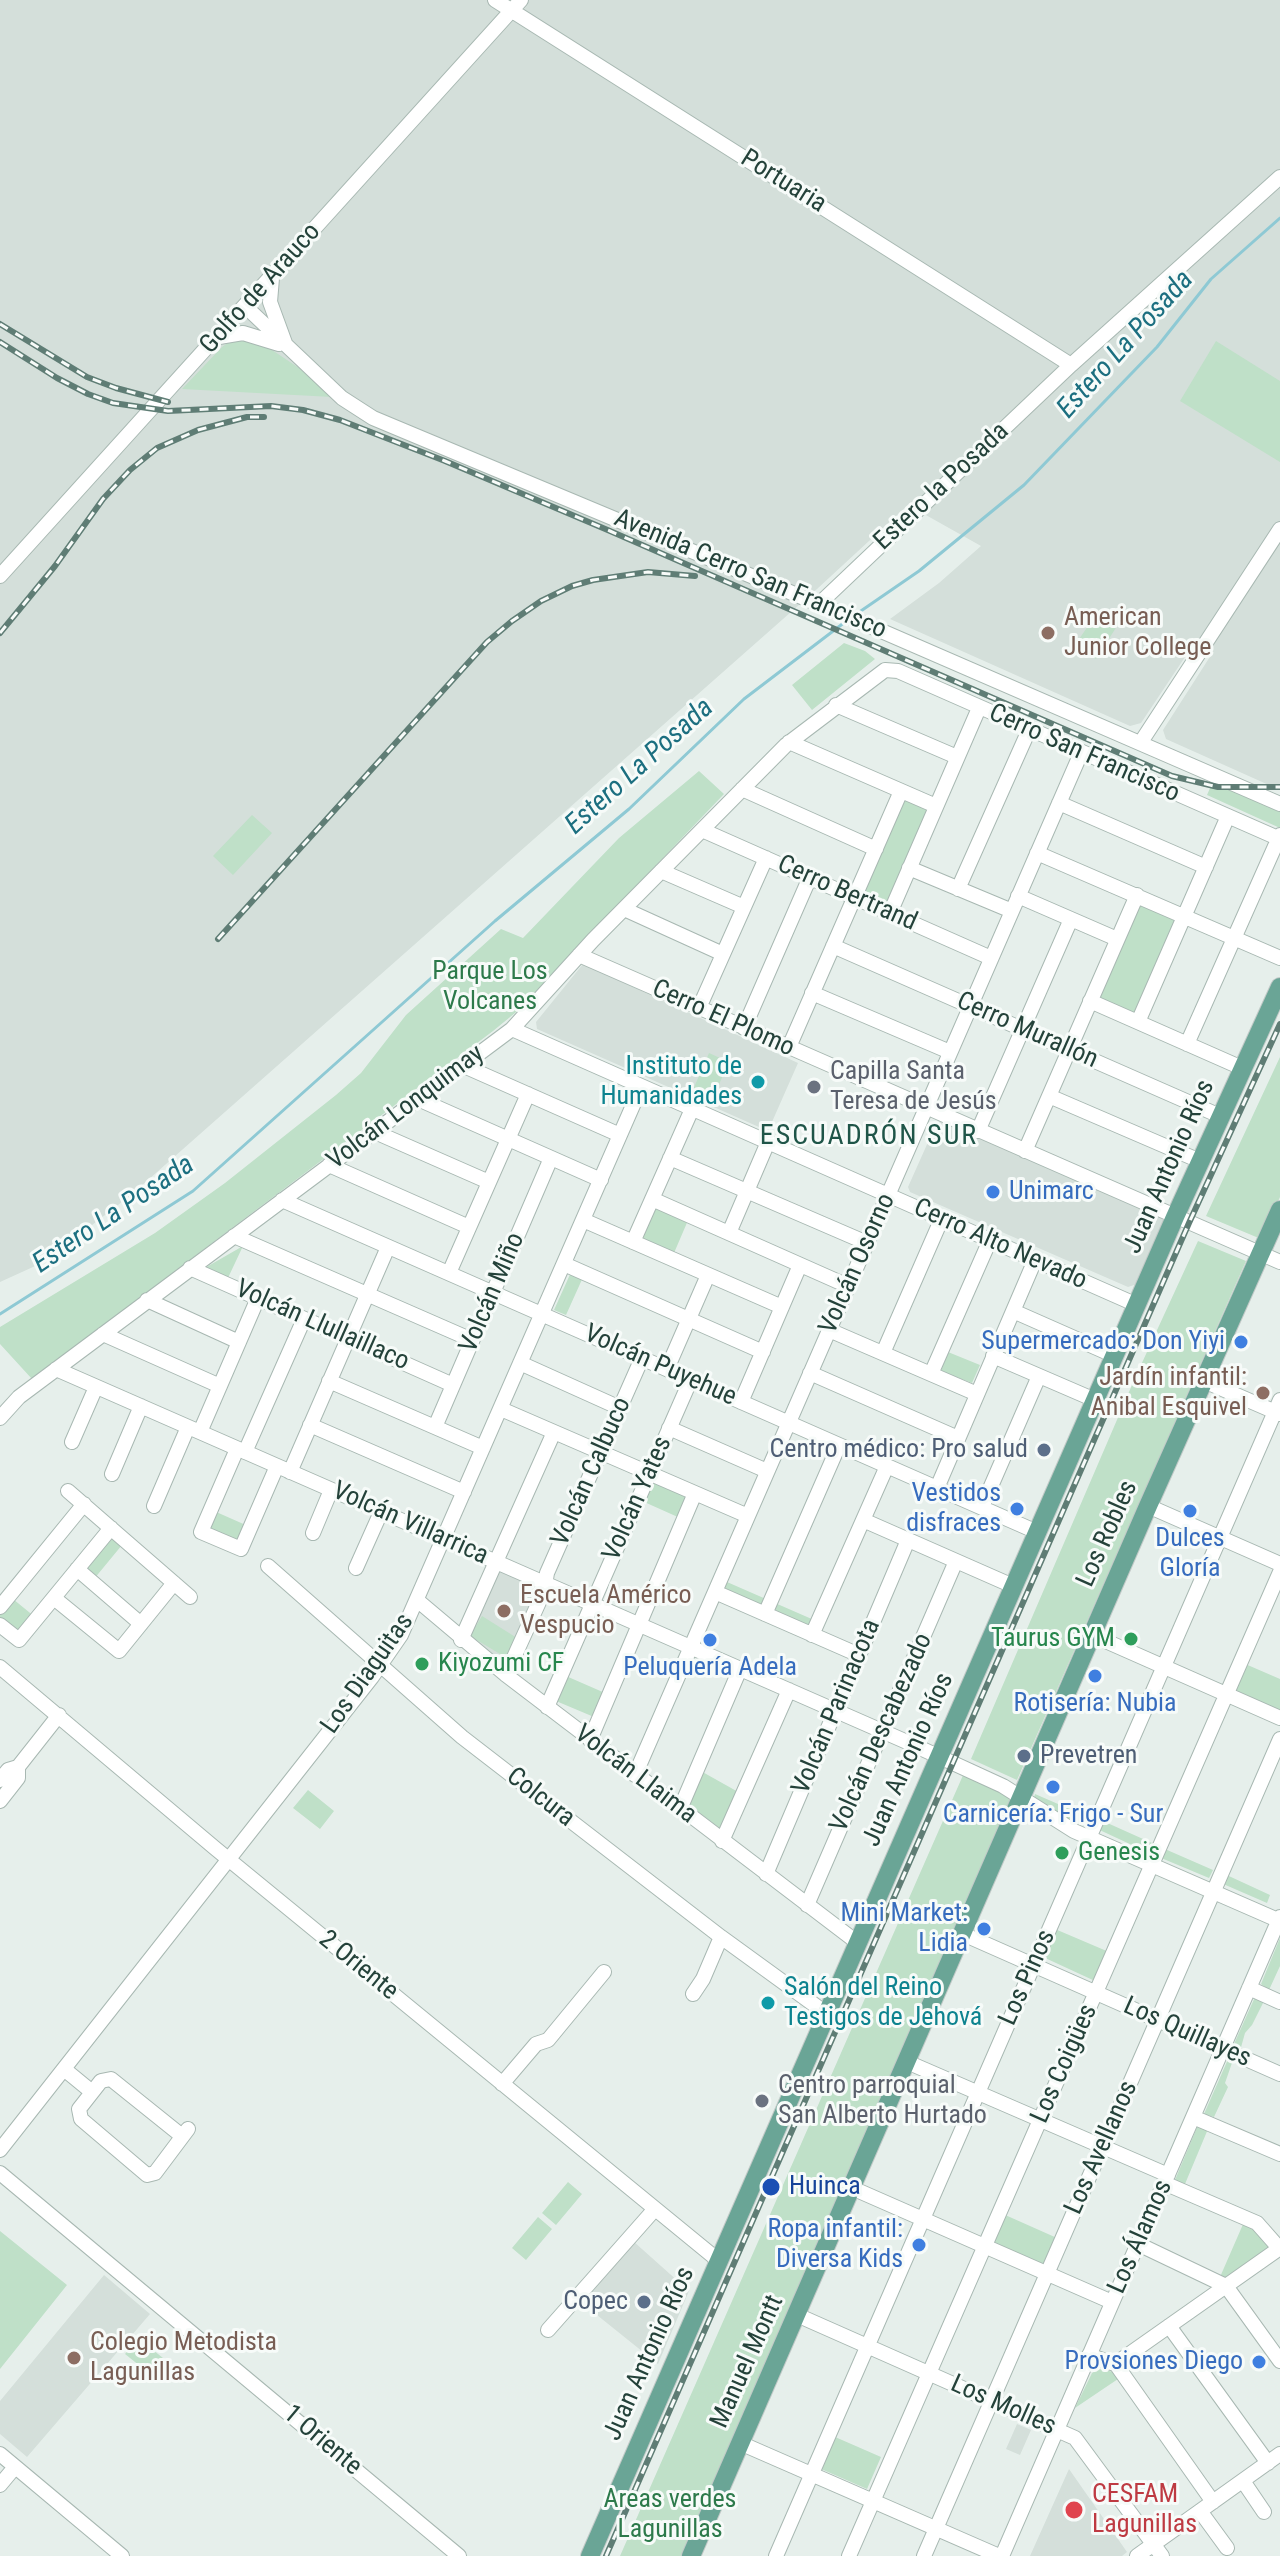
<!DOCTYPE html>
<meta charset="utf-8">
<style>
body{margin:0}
canvas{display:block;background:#e6efeb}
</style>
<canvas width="1280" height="2556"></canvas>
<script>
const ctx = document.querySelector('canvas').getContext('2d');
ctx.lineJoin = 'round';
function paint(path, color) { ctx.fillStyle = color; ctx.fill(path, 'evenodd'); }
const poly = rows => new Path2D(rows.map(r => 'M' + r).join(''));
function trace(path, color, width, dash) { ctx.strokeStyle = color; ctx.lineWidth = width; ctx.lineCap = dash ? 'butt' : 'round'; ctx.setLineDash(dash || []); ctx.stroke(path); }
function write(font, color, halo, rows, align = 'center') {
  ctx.font = font + ' "Roboto Condensed",sans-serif'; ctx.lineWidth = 6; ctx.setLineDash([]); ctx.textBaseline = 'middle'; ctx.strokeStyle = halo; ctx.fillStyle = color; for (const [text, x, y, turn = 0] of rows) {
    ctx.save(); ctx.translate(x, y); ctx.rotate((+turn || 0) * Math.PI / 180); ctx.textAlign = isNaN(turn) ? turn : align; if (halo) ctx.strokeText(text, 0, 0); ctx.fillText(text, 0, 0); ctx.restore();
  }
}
paint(poly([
 [0,0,1280,0,1280,790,1166,739,1163,730,1213,652,1195,642,1141,723,1130,726,890,619,939,583,981,546,908,505,817,589,131,1195,44,1262,0,1282],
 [583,964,798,1063,768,1131,537,1029,536,1022],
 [942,1121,1165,1219,1137,1284,1128,1287,910,1192,908,1187,937,1122],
 [497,1569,540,1587,506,1666,468,1636],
 [633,2241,689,2291,658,2364,582,2303],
 [104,2275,150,2314,27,2457,0,2434,0,2401],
 [1017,2424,1031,2430,1020,2455,1006,2449],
 [1069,2469,1127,2552,1122,2556,1030,2556]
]), '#d4dfda');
paint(poly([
 [232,340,253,340,269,348,299,368,332,397,182,389,222,347],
 [1216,341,1280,381,1280,462,1180,401],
 [1099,610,1119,623,1096,659,1075,645],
 [844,643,865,651,875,659,812,710,792,685],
 [699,771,724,794,515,1013,493,1031,32,1379,0,1344,0,1327,155,1233,225,1183,336,1095,361,1073,406,1015,501,929,523,938,619,838],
 [1214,779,1280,808,1280,828,1207,795],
 [907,799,926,807,928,811,889,905,862,897,902,801],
 [252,815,272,833,233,875,213,856],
 [1141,901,1177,921,1138,1013,1133,1015,1101,1001,1098,994],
 [709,1053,729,1062,712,1100,692,1092],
 [1280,1057,1280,1197,1261,1239,1206,1216],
 [660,1204,689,1218,674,1253,642,1240,640,1234,651,1208],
 [1198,1241,1246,1261,1017,1780,971,1759,1135,1378],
 [243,1246,227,1280,203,1269],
 [572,1270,584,1275,566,1315,554,1310],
 [948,1352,980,1365,972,1383,941,1371],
 [652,1480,688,1494,680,1518,642,1501],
 [214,1511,248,1526,240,1545,205,1531],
 [111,1535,122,1545,94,1579,82,1569],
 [727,1582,814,1620,811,1629,723,1591],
 [13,1599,35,1617,20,1635,0,1619,0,1615],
 [482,1616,517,1638,505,1657,470,1636],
 [1243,1663,1280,1679,1280,1711,1233,1690],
 [566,1676,605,1693,594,1717,556,1701],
 [699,1770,740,1793,721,1829,685,1802],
 [964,1773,1011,1798,684,2556,620,2556],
 [308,1790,334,1811,320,1829,293,1808],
 [1035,1794,1088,1817,1084,1825,1066,1818,1034,1798],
 [1094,1817,1152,1843,1147,1852,1091,1826],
 [1158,1846,1213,1870,1209,1878,1154,1855],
 [1218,1871,1270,1895,1267,1903,1214,1880],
 [1055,1929,1109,1952,1095,1981,1043,1957],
 [1280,1938,1280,1966,1269,1990,1261,1984],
 [1255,1997,1264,2001,1252,2025,1245,2033,1240,2051,1233,2047,1234,2044],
 [1229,2057,1233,2060,1225,2083,1228,2087,1214,2117,1204,2114],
 [1198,2125,1208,2129,1185,2184,1175,2180],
 [568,2182,582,2194,556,2225,542,2213],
 [1003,2214,1057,2238,1045,2265,991,2242],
 [538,2217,552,2229,526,2260,512,2248],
 [1244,2222,1273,2245,1226,2280,1220,2277],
 [0,2231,67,2285,0,2369],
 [138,2338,163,2358,150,2374,125,2354],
 [1099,2369,1114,2372,1118,2379,1075,2408,1092,2373],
 [826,2433,881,2457,867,2489,812,2465]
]), '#bfe0c8');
trace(poly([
 [855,615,919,571,1024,485,1157,347,1211,279,1280,218],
 [0,1314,193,1191,495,921,629,809,744,699,845,622]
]), '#8ec9d4', 3);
const minor = poly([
 [495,0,1071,365],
 [272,278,270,302,285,343],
 [246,307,342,398,373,418,840,613,1280,804],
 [219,337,243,333,279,344],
 [0,576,521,0],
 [819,604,1071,365,1280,177],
 [836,705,957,757],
 [789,742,936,806],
 [1141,742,1280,529],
 [742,789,876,849],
 [1059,803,1206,867],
 [702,830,991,958],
 [1037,853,1280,958],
 [909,868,1012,911],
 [661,871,744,907],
 [958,889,1029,730],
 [1018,896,1117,939],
 [624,909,723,954],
 [890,913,979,708],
 [833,946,1220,1116],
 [579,955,1280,1262],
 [812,993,950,1052],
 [1090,1001,1242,1068],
 [699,1008,766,858],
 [1138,1022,1228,816],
 [744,1028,810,877],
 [512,1029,1137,1305],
 [1187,1044,1280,835],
 [789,1047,901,791],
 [464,1066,620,1135],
 [1049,1096,1200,1161],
 [418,1099,601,1180],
 [978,1131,1071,919],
 [375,1132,489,1182],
 [1025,1151,1137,895],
 [670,1158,867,1243],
 [329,1165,469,1227],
 [652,1199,848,1286],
 [282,1200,1037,1532],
 [583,1220,782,1307],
 [729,1233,768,1142],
 [234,1236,472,1340],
 [633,1242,692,1109],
 [564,1264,763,1352],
 [190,1268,453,1385],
 [449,1273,528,1094],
 [147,1300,239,1342],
 [1013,1311,1115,1356],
 [829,1330,977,1394],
 [103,1334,220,1386],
 [883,1353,942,1218],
 [993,1356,1095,1400],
 [520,1363,620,1408],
 [56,1369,907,1742,1003,1786,1074,1831,1280,1921],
 [667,1369,708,1275],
 [810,1373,958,1438],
 [931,1374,990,1240],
 [329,1381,483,1448],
 [1204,1381,1280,1414],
 [741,1402,800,1265],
 [501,1409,748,1516],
 [0,1418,19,1397,512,1029,593,940,786,745,885,670,898,671,1280,839],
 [310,1425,464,1492],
 [435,1427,551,1158],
 [669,1428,767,1471],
 [200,1432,258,1298],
 [72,1442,96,1387],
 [237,1449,201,1532,241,1549,277,1466],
 [245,1452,304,1319],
 [290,1472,388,1247],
 [112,1474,141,1406],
 [937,1488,1035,1260],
 [68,1491,190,1597],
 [154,1506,188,1427],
 [1148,1506,1280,1564],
 [982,1507,1039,1376],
 [863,1520,1013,1586],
 [313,1533,331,1490],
 [268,1566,462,1737,721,1937,827,2014],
 [356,1568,381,1512],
 [77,1569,141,1624],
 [715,1592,859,1655],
 [54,1598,119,1651,174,1583],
 [417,1600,506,1675,858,1943],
 [0,1607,84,1504],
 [765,1614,839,1445],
 [0,1625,19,1640,111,1528],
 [812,1635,887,1466],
 [1092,1635,1280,1718],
 [461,1640,554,1432],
 [0,1667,216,1849,719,2261],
 [506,1675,544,1591,547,1573,642,1358],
 [547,1707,691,1379],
 [590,1740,695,1493],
 [18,1767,59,1715],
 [635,1775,1081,753],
 [0,1780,8,1770,18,1767,18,1778,0,1801],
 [680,1809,740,1669],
 [722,1841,789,1690],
 [766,1874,908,1540],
 [807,1905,956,1561],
 [963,1934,1280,2074],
 [1249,1988,1280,2002],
 [693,1994,703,1979,721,1937],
 [907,2062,1168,2175],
 [64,2069,92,2092],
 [502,2084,536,2044,548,2040,604,1972],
 [1193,2117,1280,2154],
 [182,2136,111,2079,101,2081,79,2109,81,2119,147,2175,155,2173,188,2129],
 [0,2150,372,1677,401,1635,641,1087],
 [0,2173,459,2556],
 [1164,2183,1257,2223,1280,2249],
 [852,2188,1112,2302],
 [1138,2244,1226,2286,1280,2361],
 [797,2315,1075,2438,1162,2556],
 [1169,2326,1268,2463],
 [548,2330,654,2210],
 [1089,2355,1111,2363,1118,2362,1280,2248],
 [1115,2363,1213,2502],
 [740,2443,999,2556],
 [0,2454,122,2556],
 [1243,2481,1264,2512],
 [0,2485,15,2467],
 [1200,2511,1227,2548],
 [776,2556,1280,1400],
 [849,2556,1280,1572],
 [924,2556,1280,1739],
 [1002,2556,1280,1917],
 [1137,2556,1280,2454]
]);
const major = poly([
 [590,2556,1175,1217,1280,987],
 [691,2556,1148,1506,1280,1210]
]);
trace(minor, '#a8b8b2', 16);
trace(major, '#c2cac8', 20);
trace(minor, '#fff', 14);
trace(major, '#6aa596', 18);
const rail = poly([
 [0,324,87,377,116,388,168,402],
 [0,342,57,378,88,394,113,403,168,411,271,406,303,410,340,420,445,461,610,531,1172,776,1218,787,1280,787],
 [0,633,55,566,103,499,130,470,157,448,198,430,247,417,264,417],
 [218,939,487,642,512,621,541,601,572,586,593,580,648,572,695,576],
 [606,2556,1189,1223,1280,1024]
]);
trace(rail, '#5f7d75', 6);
trace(rail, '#f7fbf9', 3, [9]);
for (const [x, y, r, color] of [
 [1048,633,8,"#8d6e63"],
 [758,1082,8,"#0f9aa8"],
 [814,1087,8,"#6b7280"],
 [993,1192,8,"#3f7fe0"],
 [1241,1342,8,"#3f7fe0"],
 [1263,1393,8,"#8d6e63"],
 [1044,1450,8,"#5c6f8a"],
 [1017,1509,8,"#3f7fe0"],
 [1190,1511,8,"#3f7fe0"],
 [504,1611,8,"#8d6e63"],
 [1131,1639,8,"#2e9e5b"],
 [710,1640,8,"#3f7fe0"],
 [422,1664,8,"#2e9e5b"],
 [1095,1676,8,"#3f7fe0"],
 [1024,1756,8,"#5c6f8a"],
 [1053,1787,8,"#3f7fe0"],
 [1062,1853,8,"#2e9e5b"],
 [984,1929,8,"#3f7fe0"],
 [768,2003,8,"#0f9aa8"],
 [762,2101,8,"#6b7280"],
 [771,2187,10,"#1a4fb4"],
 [919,2245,8,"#3f7fe0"],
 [644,2302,8,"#5c6f8a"],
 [74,2358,8,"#8d6e63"],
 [1259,2362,8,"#3f7fe0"],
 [1074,2510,10,"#e0444e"]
]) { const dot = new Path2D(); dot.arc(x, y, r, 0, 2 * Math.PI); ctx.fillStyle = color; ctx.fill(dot); trace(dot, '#f7fbf9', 3); }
write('26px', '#24423a', '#f7fbf9', [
 ["Portuaria",783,182,32],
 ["Golfo de Arauco",261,289,-48],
 ["Estero la Posada",942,487,-43],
 ["Avenida Cerro San Francisco",750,575,23],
 ["Cerro San Francisco",1084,754,24],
 ["Cerro Bertrand",847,894,24],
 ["Cerro El Plomo",723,1019,24],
 ["Cerro Murallón",1027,1031,24],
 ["Volcán Lonquimay",406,1108,-37],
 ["Juan Antonio Ríos",1170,1167,-66],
 ["Cerro Alto Nevado",1000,1245,24],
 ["Volcán Osorno",858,1264,-66],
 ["Volcán Miño",493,1293,-67],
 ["Volcán Llullaillaco",322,1326,24],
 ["Volcán Puyehue",660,1366,24],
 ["Volcán Calbuco",592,1472,-66],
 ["Volcán Yates",638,1499,-66],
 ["Volcán Villarrica",410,1524,24],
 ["Los Robles",1108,1534,-66],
 ["Los Diaguitas",368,1674,-55],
 ["Volcán Parinacota",837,1707,-67],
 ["Volcán Descabezado",882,1733,-66],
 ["Juan Antonio Ríos",909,1760,-66],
 ["Volcán Llaima",635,1775,37],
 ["Colcura",540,1798,38],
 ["2 Oriente",358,1966,39],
 ["Los Pinos",1028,1978,-66],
 ["Los Quillayes",1187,2033,24],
 ["Los Coigües",1065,2064,-66],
 ["Los Avellanos",1102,2148,-66],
 ["Los Álamos",1141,2237,-66],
 ["Juan Antonio Ríos",650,2354,-66],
 ["Manuel Montt",748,2362,-66],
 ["Los Molles",1003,2406,24],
 ["1 Oriente",322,2441,40]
]);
write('26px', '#785e54', '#f7fbf9', [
 ["American",1064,618],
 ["Junior College",1064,648],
 ["Jardín infantil:",1247,1378,"right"],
 ["Anibal Esquivel",1247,1408,"right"],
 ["Escuela Américo",520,1596],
 ["Vespucio",520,1626],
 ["Colegio Metodista",90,2343],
 ["Lagunillas",90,2373]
], 'left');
write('26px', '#2d7a4b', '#f7fbf9', [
 ["Parque Los",490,972],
 ["Volcanes",490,1002],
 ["Areas verdes",670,2500],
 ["Lagunillas",670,2530]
]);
write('26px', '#0d838f', '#f7fbf9', [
 ["Instituto de",742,1067],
 ["Humanidades",742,1097],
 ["Salón del Reino",784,1988,"left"],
 ["Testigos de Jehová",784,2018,"left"]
], 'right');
write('26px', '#5b616d', '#f7fbf9', [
 ["Capilla Santa",830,1072],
 ["Teresa de Jesús",830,1102],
 ["Centro parroquial",778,2086],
 ["San Alberto Hurtado",778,2116]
], 'left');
write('26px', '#366cbe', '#f7fbf9', [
 ["Unimarc",1009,1192,"left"],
 ["Supermercado: Don Yiyi",1225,1342],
 ["Vestidos",1001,1494],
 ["disfraces",1001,1524],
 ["Dulces",1190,1539,"center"],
 ["Gloría",1190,1569,"center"],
 ["Peluquería Adela",710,1668,"center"],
 ["Rotisería: Nubia",1095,1704,"center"],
 ["Carnicería: Frigo - Sur",1053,1815,"center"],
 ["Mini Market:",968,1914],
 ["Lidia",968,1944],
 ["Ropa infantil:",903,2230],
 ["Diversa Kids",903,2260],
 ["Provsiones Diego",1243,2362]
], 'right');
write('26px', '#4e5e75', '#f7fbf9', [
 ["Centro médico: Pro salud",1028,1450],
 ["Prevetren",1040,1756,"left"],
 ["Copec",628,2302]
], 'right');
write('26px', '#27864d', '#f7fbf9', [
 ["Taurus GYM",1115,1639,"right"],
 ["Kiyozumi CF",438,1664],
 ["Genesis",1078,1853]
], 'left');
write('26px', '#164399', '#f7fbf9', [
 ["Huinca",789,2187]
], 'left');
write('26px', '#be3a42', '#f7fbf9', [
 ["CESFAM",1092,2495],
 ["Lagunillas",1092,2525]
], 'left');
write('italic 28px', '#1c6f80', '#f7fbf9', [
 ["Estero La Posada",1126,345,-48],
 ["Estero La Posada",640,767,-42],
 ["Estero La Posada",114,1215,-34]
]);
ctx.letterSpacing = '2px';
write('28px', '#1f5548', '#f7fbf9', [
 ["ESCUADRÓN SUR",869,1137]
]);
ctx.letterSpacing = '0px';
</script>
